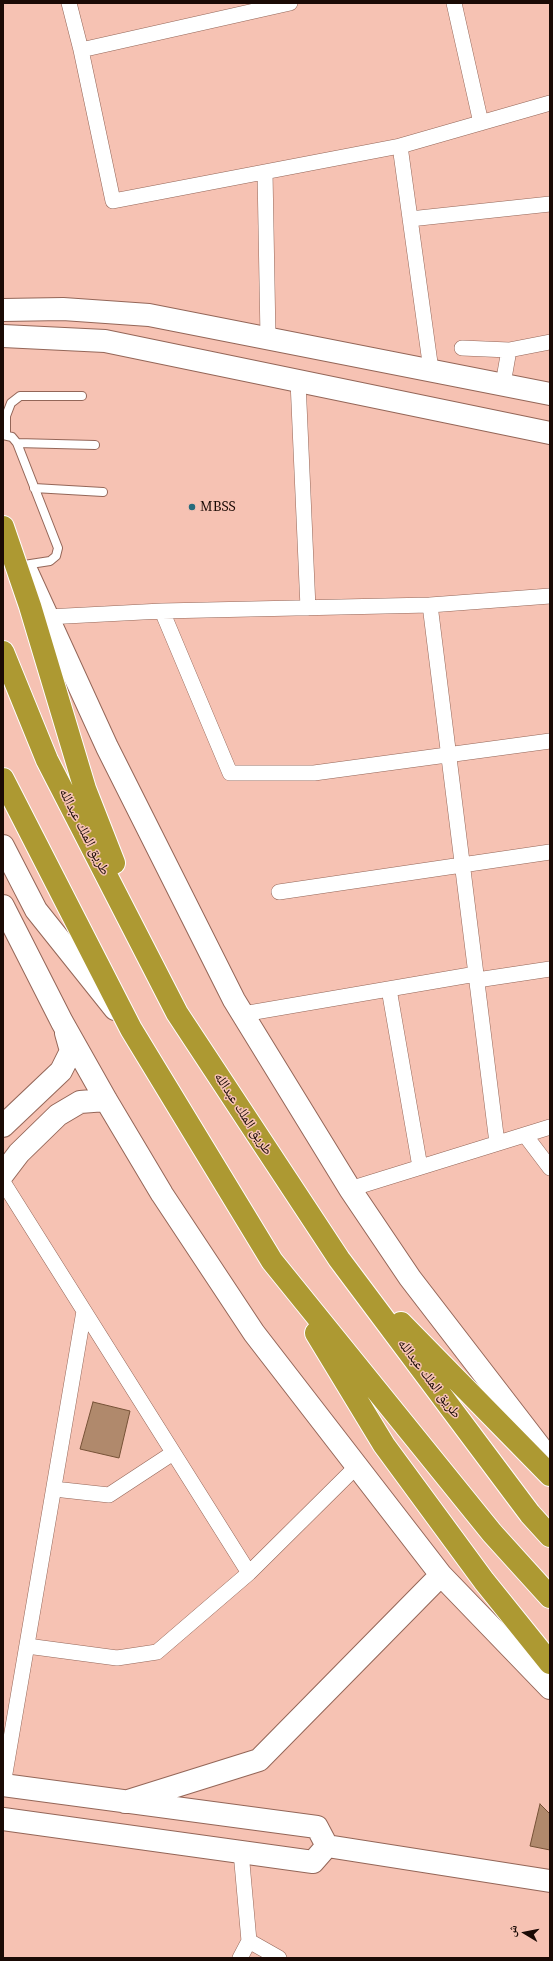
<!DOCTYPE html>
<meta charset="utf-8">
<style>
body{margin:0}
#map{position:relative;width:553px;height:1961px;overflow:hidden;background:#f6c2b3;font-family:"Source Serif 4","Noto Naskh Arabic",serif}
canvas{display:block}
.frame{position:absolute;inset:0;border:4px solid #1a0a05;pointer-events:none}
.north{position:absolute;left:505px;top:1913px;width:40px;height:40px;-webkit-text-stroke:3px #f6c2b3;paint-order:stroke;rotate:280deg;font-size:11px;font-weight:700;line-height:16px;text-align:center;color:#1a0a05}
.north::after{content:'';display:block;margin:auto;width:14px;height:18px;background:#1a0a05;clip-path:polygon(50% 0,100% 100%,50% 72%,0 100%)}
</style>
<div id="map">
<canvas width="553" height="1961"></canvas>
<div class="frame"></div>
<div class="north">ش</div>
</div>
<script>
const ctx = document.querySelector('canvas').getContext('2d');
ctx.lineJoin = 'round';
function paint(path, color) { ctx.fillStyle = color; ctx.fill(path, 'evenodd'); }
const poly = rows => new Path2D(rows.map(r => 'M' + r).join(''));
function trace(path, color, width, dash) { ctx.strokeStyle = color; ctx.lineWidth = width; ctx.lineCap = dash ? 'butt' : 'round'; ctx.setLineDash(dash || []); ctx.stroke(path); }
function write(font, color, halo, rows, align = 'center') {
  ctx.font = font + ' "Source Serif 4","Noto Naskh Arabic",serif'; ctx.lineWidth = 3; ctx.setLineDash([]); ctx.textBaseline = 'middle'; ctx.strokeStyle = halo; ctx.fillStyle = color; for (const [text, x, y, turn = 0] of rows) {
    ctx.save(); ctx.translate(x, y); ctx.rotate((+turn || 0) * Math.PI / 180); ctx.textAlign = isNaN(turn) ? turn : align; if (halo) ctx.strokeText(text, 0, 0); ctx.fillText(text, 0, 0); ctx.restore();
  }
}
const building = poly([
 [93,1402,130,1411,119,1458,80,1449,93,1402],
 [540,1804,550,1814,550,1850,530,1846,540,1804]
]);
paint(building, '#b0896c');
trace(building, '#765237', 1);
const lane = poly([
 [3,435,12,437,17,443,58,548,56,556,50,561,24,565],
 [6,435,6,416,11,403,20,396,82,396],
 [17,443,95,445],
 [34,488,103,492]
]);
const street = poly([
 [69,3,81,50,113,201,400,146,550,103],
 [454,3,481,123],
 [81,50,290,3],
 [400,146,431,370],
 [265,172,268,338],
 [410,219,550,204],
 [462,348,509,350,550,342],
 [298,381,308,608],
 [503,384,509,350],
 [430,605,497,1143],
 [162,611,230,773,314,773,550,741],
 [47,617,162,611,430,605,550,596],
 [279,892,550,852],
 [477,980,550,969],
 [389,989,420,1167],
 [243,1014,476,974],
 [525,1135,550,1168],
 [3,1182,249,1573],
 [350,1189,550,1127],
 [54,1489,109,1495,173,1453],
 [27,1646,117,1658,157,1652,249,1573,357,1466],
 [3,1785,84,1311],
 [249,1941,279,1958],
 [240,1958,249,1941,241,1852]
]);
const secondary = poly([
 [3,310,63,309,149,315,550,394],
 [3,336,105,341,550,433],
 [27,572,107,747,234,1000,350,1189,410,1278,550,1460],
 [3,846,36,910,115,1009],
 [3,906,62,1022,106,1100,162,1194,254,1333,441,1575,550,1688],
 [3,1126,61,1071,71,1051,66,1033],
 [3,1174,19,1153,58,1115,80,1102,106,1100],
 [3,1785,317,1827,327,1846],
 [125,1802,259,1760,441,1575],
 [3,1819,313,1862,327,1846],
 [327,1846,550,1881]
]);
const highway = poly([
 [3,527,30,606,85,789,114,863],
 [3,652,47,760,177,1013,339,1259,530,1514,550,1536],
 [3,779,131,1029,272,1261,492,1533,550,1597],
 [401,1323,550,1475],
 [316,1333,384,1445,484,1581,550,1663]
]);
trace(lane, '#946658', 10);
trace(street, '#946658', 16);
trace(secondary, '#946658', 24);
trace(highway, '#fff', 24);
trace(lane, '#fff', 8);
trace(street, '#fff', 15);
trace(secondary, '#fff', 22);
trace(highway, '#ad9932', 22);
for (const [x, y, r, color] of [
 [192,507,4,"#276b7c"]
]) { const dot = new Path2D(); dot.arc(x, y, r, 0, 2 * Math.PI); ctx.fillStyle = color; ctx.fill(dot); trace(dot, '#f6c2b3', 1.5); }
write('14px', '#1a0a05', '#f6c2b3', [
 ["MBSS",200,507]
], 'left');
write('14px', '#1a0a05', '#f6c2b3', [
 ["طريق الملك عبدالله",84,832,63],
 ["طريق الملك عبدالله",243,1114,57],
 ["طريق الملك عبدالله",429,1379,53]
]);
</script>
